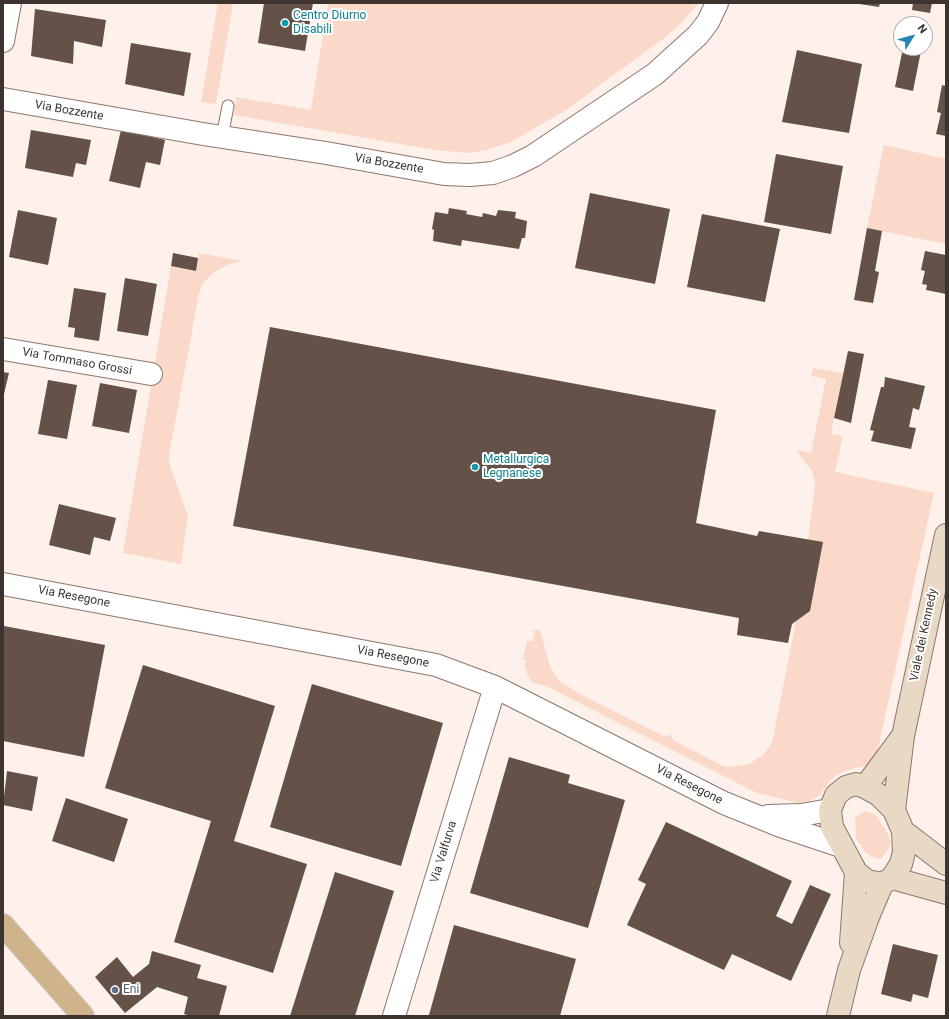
<!DOCTYPE html>
<style>
body{margin:0}
#map{position:relative;width:949px;height:1019px;overflow:hidden;background:#fef0ea;font-family:Roboto,sans-serif}
canvas{display:block}
.frame{position:absolute;inset:0;border:4px solid #3d3430;pointer-events:none}
.north{position:absolute;left:893px;top:16px;width:40px;height:40px;box-sizing:border-box;background:#fff;border:1px solid #b1aeac;border-radius:50%;rotate:53deg;font-size:11px;font-weight:700;line-height:16px;text-align:center;color:#3d3430}
.north::after{content:'';display:block;margin:auto;width:14px;height:18px;background:#2087b0;clip-path:polygon(50% 0,100% 100%,50% 72%,0 100%)}
</style>
<div id="map">
<canvas width="949" height="1019"></canvas>
<div class="frame"></div>
<div class="north">N</div>
</div>
<script>
const ctx = document.querySelector('canvas').getContext('2d');
ctx.lineJoin = 'round';
function paint(path, color) { ctx.fillStyle = color; ctx.fill(path, 'evenodd'); }
const poly = rows => new Path2D(rows.map(r => 'M' + r).join(''));
function trace(path, color, width, dash) { ctx.strokeStyle = color; ctx.lineWidth = width; ctx.lineCap = dash ? 'butt' : 'round'; ctx.setLineDash(dash || []); ctx.stroke(path); }
function write(font, color, halo, rows, align = 'center') {
  ctx.font = font + ' Roboto,sans-serif'; ctx.lineWidth = 4; ctx.setLineDash([]); ctx.textBaseline = 'middle'; ctx.strokeStyle = halo; ctx.fillStyle = color; for (const [text, x, y, turn = 0] of rows) {
    ctx.save(); ctx.translate(x, y); ctx.rotate((+turn || 0) * Math.PI / 180); ctx.textAlign = isNaN(turn) ? turn : align; if (halo) ctx.strokeText(text, 0, 0); ctx.fillText(text, 0, 0); ctx.restore();
  }
}
paint(poly([
 [218,3,233,3,216,104,201,102],
 [328,3,699,3,680,24,663,39,566,110,511,142,487,150,468,153,435,150,234,115,236,97,311,110],
 [884,145,946,159,946,244,867,228],
 [199,253,241,261,227,265,213,273,203,283,199,293,169,456,170,466,188,516,181,564,123,553,171,266,196,271],
 [813,368,843,373,831,434,843,436,835,472,934,493,877,753,867,766,851,769,837,775,829,782,819,796,808,802,799,803,757,793,546,686,533,683,528,676,524,664,526,663,526,660,523,660,527,641,533,641,535,630,540,630,550,666,554,674,560,682,582,695,665,737,670,734,673,740,723,766,730,767,749,764,763,755,772,743,796,621,810,611,808,540,815,484,812,471,797,452,797,450,811,453,826,379,811,376],
 [867,811,876,815,888,834,891,842,889,848,881,859,877,859,866,853,856,839,855,819,860,813]
]), '#fad9c9');
paint(poly([
 [264,3,313,3,305,51,258,43],
 [853,3,880,3,879,7],
 [913,3,932,3,930,13,912,10],
 [35,9,106,20,102,47,74,41,73,64,31,56],
 [131,43,191,53,184,96,125,84],
 [903,48,921,51,913,91,895,87],
 [797,50,862,64,849,133,782,122],
 [942,85,946,86,946,136,936,134,941,113,937,112],
 [31,130,91,140,86,165,76,163,73,177,25,168],
 [121,130,165,140,160,165,146,162,140,188,109,181],
 [776,154,843,166,831,234,764,222],
 [590,193,670,209,655,284,575,268],
 [449,208,467,211,466,214,482,217,483,213,496,216,498,210,516,212,515,218,527,221,525,238,522,238,519,249,462,240,461,246,433,241,434,230,432,229,435,212,448,214],
 [18,210,57,218,48,265,9,257],
 [702,214,780,229,765,302,687,287],
 [867,228,882,231,875,271,879,272,873,303,854,300],
 [925,251,946,255,946,294,926,290,927,285,922,284,925,271,921,270],
 [173,253,198,258,196,271,171,266],
 [125,278,157,284,148,336,117,331],
 [74,288,106,293,99,341,74,337,75,328,68,327],
 [270,327,716,410,696,523,757,536,759,531,823,542,810,611,792,624,788,643,737,635,739,618,233,526],
 [848,351,864,354,851,423,834,418],
 [3,372,9,373,4,394,3,394],
 [885,377,925,386,919,410,913,408,909,427,916,428,911,449,871,441,874,431,870,430,881,387,884,387],
 [48,380,77,385,67,439,38,434],
 [100,383,137,390,129,433,92,426],
 [59,504,116,518,110,541,94,537,90,555,49,545],
 [4,626,105,645,84,757,3,741],
 [143,665,275,706,234,841,307,864,273,973,174,942,211,821,105,788],
 [312,684,443,723,401,866,270,827],
 [509,757,570,775,568,783,625,800,588,928,470,893],
 [7,771,38,777,32,811,3,805],
 [66,798,128,819,114,862,52,841],
 [666,822,792,881,776,916,792,924,810,885,831,894,791,981,732,954,724,970,627,925,646,884,638,880],
 [335,872,394,891,355,1016,290,1016],
 [454,925,576,959,560,1016,429,1015],
 [893,944,938,955,928,998,913,994,911,1002,881,994],
 [152,951,201,965,197,978,227,986,219,1016,191,1016,184,1014,188,997,157,987,125,1013,95,977,117,957,133,977,149,964]
]), '#645148');
const lane = poly([
 [222,137,228,106]
]);
const street = poly([
 [3,41,10,3],
 [3,99,203,134,326,153,444,174,470,175,493,173,513,166,533,156,655,74,698,35,708,22,717,3],
 [3,349,151,374],
 [3,584,436,665,495,687,724,803,781,826,841,846],
 [768,816,801,815,830,810],
 [394,1016,495,687]
]);
const secondary = poly([
 [865,787,902,737],
 [894,810,903,736,946,535],
 [903,831,946,864],
 [892,878,946,893],
 [851,943,856,872],
 [838,1016,849,970,868,917,882,884,892,878,901,864,904,852,903,831,894,810,879,795,865,787,856,784,846,787,836,795,830,810,832,827,856,872,867,881,882,884]
]);
const primary = poly([
 [3,925,83,1016]
]);
trace(lane, '#8c776e', 13);
trace(street, '#8c776e', 24);
trace(secondary, '#8c776e', 24);
trace(primary, '#d4d2d1', 24);
trace(lane, '#fff', 11);
trace(street, '#fff', 22);
trace(secondary, '#e7d9c4', 22);
trace(primary, '#cfb38a', 22);
for (const [x, y, r, color] of [
 [285,23,4,"#0f9aa8"],
 [475,467,4,"#0f9aa8"],
 [115,990,4,"#5c6f8a"]
]) { const dot = new Path2D(); dot.arc(x, y, r, 0, 2 * Math.PI); ctx.fillStyle = color; ctx.fill(dot); trace(dot, '#fff', 1.5); }
write('12px', '#0d838f', '#fff', [
 ["Centro Diurno",293,16],
 ["Disabili",293,30],
 ["Metallurgica",483,460],
 ["Legnanese",483,474]
], 'left');
write('12px', '#3d3430', '#fff', [
 ["Via Bozzente",69,111,10],
 ["Via Bozzente",389,164,10],
 ["Via Tommaso Grossi",77,362,10],
 ["Via Resegone",74,597,11],
 ["Viale dei Kennedy",924,635,-78],
 ["Via Resegone",393,657,11],
 ["Via Resegone",689,785,27],
 ["Via Valfurva",444,852,-73]
]);
write('12px', '#4e5e75', '#fff', [
 ["Eni",123,990]
], 'left');
</script>
